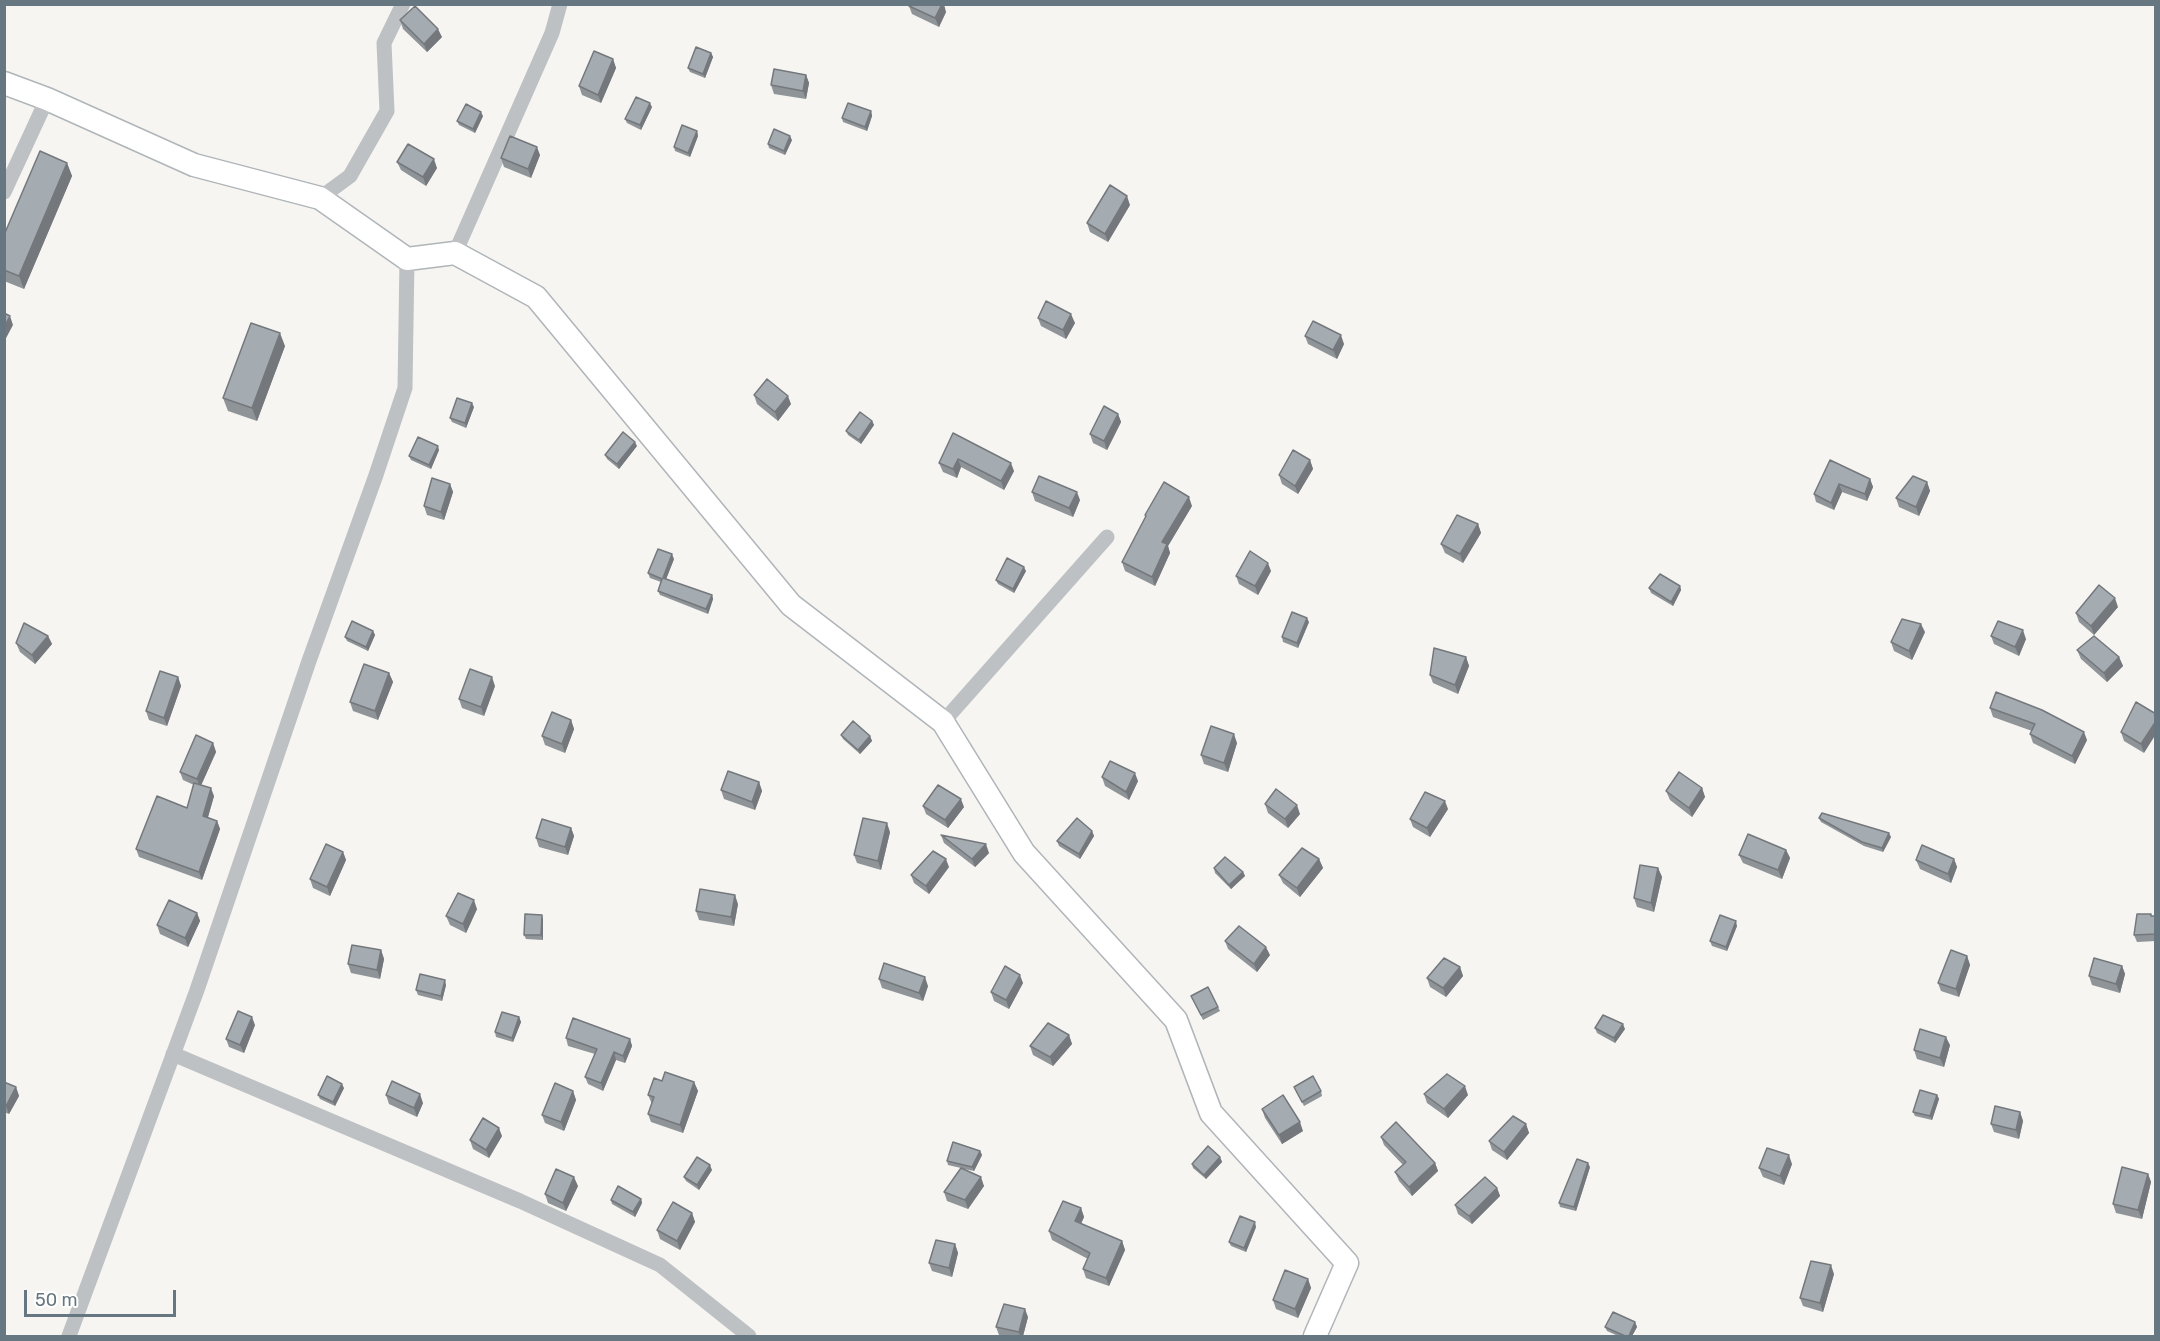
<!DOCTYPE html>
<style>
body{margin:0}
#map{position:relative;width:2160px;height:1341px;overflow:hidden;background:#f6f5f2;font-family:Rubik,sans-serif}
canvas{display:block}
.frame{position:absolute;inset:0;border:6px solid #677781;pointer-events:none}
.scale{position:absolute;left:24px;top:1290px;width:152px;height:27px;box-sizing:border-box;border:3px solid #677781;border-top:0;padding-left:8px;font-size:18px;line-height:21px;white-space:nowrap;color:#677781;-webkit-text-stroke:4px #fff;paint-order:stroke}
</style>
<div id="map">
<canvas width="2160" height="1341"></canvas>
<div class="frame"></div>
<div class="scale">50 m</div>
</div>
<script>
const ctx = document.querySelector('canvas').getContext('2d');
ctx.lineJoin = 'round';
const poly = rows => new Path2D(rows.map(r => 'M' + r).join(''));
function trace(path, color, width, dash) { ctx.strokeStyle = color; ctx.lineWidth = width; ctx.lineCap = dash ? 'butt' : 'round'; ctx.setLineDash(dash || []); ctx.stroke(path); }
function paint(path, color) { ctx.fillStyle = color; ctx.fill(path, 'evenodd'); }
const secondary = poly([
 [4,83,47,99,194,165,320,198,407,259,455,253,536,297,791,605,943,722,1024,853,1176,1020,1211,1113,1347,1263,1315,1336]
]);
trace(secondary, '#afb5b9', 25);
trace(poly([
 [4,192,47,99],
 [320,198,350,176,387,111,384,43,403,4],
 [455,253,552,33,560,4],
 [943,722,1107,537],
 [173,1054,520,1201,660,1265,749,1336],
 [69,1336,197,990,309,661,376,475,405,388,407,259]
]), '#bdc1c4', 15);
trace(secondary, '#fff', 22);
paint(poly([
 [909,6,946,12,939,27,912,14],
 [400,20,442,37,427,52,403,29],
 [711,53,713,57,705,78,690,72,688,68],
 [613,59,616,68,601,103,582,95,579,86],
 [806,75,809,83,806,99,774,94,771,85],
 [652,107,641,130,627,123,625,119],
 [871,111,872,116,867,131,843,122,842,118],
 [483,116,475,133,459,125,457,121],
 [697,131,698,136,690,157,675,151,674,147],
 [792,140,785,155,769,148,768,144],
 [540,155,531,178,504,167,501,158],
 [397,162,437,168,426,186,401,170],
 [67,163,72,176,24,289,4,281,4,235],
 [1130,205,1108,242,1090,232,1087,223],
 [1038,318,1075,323,1066,339,1041,326],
 [1305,336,1344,344,1337,359,1308,344],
 [285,346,257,421,228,411,223,398],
 [754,395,791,404,778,421,757,404],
 [474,407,466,428,452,422,450,418],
 [1118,414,1121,422,1107,450,1093,443,1090,434],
 [872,421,874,425,861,444,848,435,846,431],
 [953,433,1014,471,1004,490,961,467,957,478,943,472,939,463],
 [637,446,619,469,607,459,605,455],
 [439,450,431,469,411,460,409,456],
 [1310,460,1313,469,1298,494,1282,484,1279,475],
 [1830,460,1870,479,1873,487,1867,501,1842,492,1834,510,1816,502,1814,494],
 [1927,482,1930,491,1919,516,1899,507,1896,498],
 [450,484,453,492,444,520,427,515,424,506],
 [1032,492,1080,500,1073,517,1035,501],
 [1192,506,1168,546,1170,553,1155,586,1125,571,1122,562,1146,517,1145,515],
 [1478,524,1481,533,1463,563,1445,553,1441,544],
 [674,559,666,579,712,595,713,599,708,614,660,595,658,591,661,582,650,578,648,573],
 [1026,571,1014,593,998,584,996,580],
 [1271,571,1258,595,1239,584,1236,576],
 [1680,586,1681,590,1673,606,1651,593,1649,588],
 [2118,607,2094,635,2079,622,2076,613],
 [1309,622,1298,648,1283,642,1282,637],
 [373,631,375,635,368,651,347,641,345,637],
 [1925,632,1912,660,1894,651,1891,642],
 [48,636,52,644,35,664,20,652,16,643],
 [1991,636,2026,639,2019,656,1994,644],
 [2077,650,2119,657,2123,666,2107,682,2081,659],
 [1466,657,1469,666,1458,694,1433,683,1430,675],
 [389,673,393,682,378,720,353,711,350,702],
 [178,677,181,686,167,726,149,720,146,711],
 [495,686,484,716,462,708,459,699],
 [2136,702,2144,753,2124,741,2121,732],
 [1990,708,2087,740,2075,764,2033,743,2030,734,2032,731,1993,717],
 [571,720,574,729,565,753,545,745,542,736],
 [841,735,870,736,872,741,860,754,843,739],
 [213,743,216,752,201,785,214,796,208,817,217,821,220,829,202,880,139,857,136,849,187,808,194,785,183,780,180,772],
 [1237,743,1228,772,1204,764,1201,755],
 [1102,777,1138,781,1129,800,1105,786],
 [759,782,762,791,755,810,724,799,721,790],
 [1702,788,1705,797,1692,817,1670,800,1666,791],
 [1265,804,1300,814,1288,828,1268,813],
 [923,806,964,807,948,828,926,814],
 [1448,809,1430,837,1413,827,1410,819],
 [1819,818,1891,837,1883,852,1864,846,1821,822],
 [571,828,574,836,568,855,539,847,536,838],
 [1092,831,1094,836,1080,859,1059,846,1057,841],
 [890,832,881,870,857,863,854,855],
 [941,835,989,853,975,867,944,843],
 [1786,850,1790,858,1782,879,1743,863,1739,855],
 [343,852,346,860,330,896,313,888,310,879],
 [1319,859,1323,868,1300,897,1283,883,1279,875],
 [1954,859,1957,867,1951,883,1920,869,1916,860],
 [949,867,929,894,914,883,911,875],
 [1214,868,1243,872,1245,876,1231,889,1215,873],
 [1658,868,1662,877,1654,912,1637,907,1634,898],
 [738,904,734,926,699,920,696,911],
 [477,909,466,933,450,925,446,916],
 [197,913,200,921,188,947,160,934,157,925],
 [2152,916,2156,916,2156,941,2137,942,2134,935],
 [543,919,543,940,526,939,524,935],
 [1737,926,1727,951,1712,946,1710,941],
 [1225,941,1270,955,1257,972,1228,949],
 [381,950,384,959,380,979,351,973,348,964],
 [1967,956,1970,965,1959,997,1941,991,1938,983],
 [2122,966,2125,974,2120,993,2092,985,2089,976],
 [1460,967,1463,976,1446,997,1430,987,1427,978],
 [879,979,928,986,923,1001,882,988],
 [1023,983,1009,1009,994,1001,991,992],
 [446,985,442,1001,418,995,416,990],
 [1191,996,1218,1007,1220,1011,1203,1020],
 [519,1017,521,1022,513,1042,496,1037,495,1032],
 [255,1025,244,1053,229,1047,226,1039],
 [1595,1028,1625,1029,1615,1043,1597,1033],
 [1069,1035,1072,1044,1053,1066,1033,1055,1030,1046],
 [566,1038,630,1039,632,1046,625,1063,616,1060,603,1091,588,1084,585,1077,595,1054,568,1046],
 [1950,1045,1944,1067,1917,1059,1914,1050],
 [662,1081,694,1082,698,1091,683,1133,651,1122,648,1114,652,1104,648,1095],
 [4,1082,16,1087,19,1096,9,1114,4,1112],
 [1294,1087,1321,1091,1322,1096,1304,1106],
 [344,1088,335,1106,320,1099,318,1095],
 [573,1091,576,1100,564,1131,545,1123,542,1115],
 [1424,1094,1468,1095,1448,1118,1427,1103],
 [386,1095,423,1103,417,1117,389,1104],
 [1937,1095,1939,1099,1932,1120,1915,1116,1913,1112],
 [1262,1109,1303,1131,1282,1144,1265,1118],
 [2020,1112,2023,1121,2019,1139,1994,1132,1991,1124],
 [1526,1124,1529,1133,1507,1160,1492,1150,1489,1141],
 [502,1136,489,1158,473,1149,470,1140],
 [1381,1137,1435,1163,1438,1171,1412,1196,1399,1181,1395,1172,1403,1165,1384,1145],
 [980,1151,982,1155,974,1171,964,1169,984,1186,968,1209,947,1201,944,1192,961,1168,948,1165,947,1161],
 [1220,1157,1222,1162,1206,1179,1193,1168,1192,1164],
 [1792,1164,1784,1185,1763,1177,1759,1168],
 [1590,1167,1576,1211,1560,1207,1559,1203],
 [712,1170,699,1190,686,1181,684,1177],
 [2148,1174,2151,1182,2142,1219,2116,1213,2113,1204],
 [578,1186,566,1211,548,1203,545,1194],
 [1497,1188,1500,1196,1472,1224,1458,1214,1455,1205],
 [641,1199,642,1203,635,1217,612,1204,611,1200],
 [1081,1208,1084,1217,1081,1224,1122,1241,1125,1250,1109,1286,1086,1278,1083,1269,1088,1259,1052,1240,1049,1231],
 [692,1213,695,1222,680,1250,660,1239,657,1230],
 [1256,1227,1246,1252,1231,1246,1229,1242],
 [955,1244,958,1253,952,1277,932,1271,929,1263],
 [1834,1274,1823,1312,1803,1306,1800,1298],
 [1308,1279,1311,1288,1298,1318,1276,1309,1273,1300],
 [1028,1317,1023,1336,1004,1336,999,1335,996,1327],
 [1635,1322,1637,1327,1632,1336,1618,1336,1607,1331,1605,1327]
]), '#8e9498');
paint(poly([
 [942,4,944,4,946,12,939,27,935,18],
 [438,29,442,37,427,52,424,44],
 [711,53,713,57,705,78,703,74],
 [613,59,616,68,601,103,598,95],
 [806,75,809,83,806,99,803,91],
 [650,103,652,107,641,130,640,125],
 [871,111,872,116,867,131,865,127],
 [481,112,483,116,475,133,473,129],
 [697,131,698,136,690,157,688,153],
 [790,136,792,140,785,155,784,151],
 [537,147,540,155,531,178,528,169],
 [434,159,437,168,426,186,423,177],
 [67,163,72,176,24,289,19,276],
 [1127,196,1130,205,1108,242,1105,234],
 [1071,314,1075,323,1066,339,1063,330],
 [10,316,13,325,4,342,4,327],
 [280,333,285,346,257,421,252,408],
 [1341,335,1344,344,1337,359,1333,350],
 [788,396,791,404,778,421,775,412],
 [472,403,474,407,466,428,465,423],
 [1118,414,1121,422,1107,450,1104,441],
 [872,421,874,425,861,444,859,440],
 [635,442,637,446,619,469,617,464],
 [438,446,439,450,431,469,429,465],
 [958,459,961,467,957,478,953,469],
 [1310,460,1313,469,1298,494,1295,486],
 [1011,463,1014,471,1004,490,1001,481],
 [1870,479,1873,487,1867,501,1865,494],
 [1927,482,1930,491,1919,516,1916,507],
 [450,484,453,492,444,520,441,512],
 [1839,484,1842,492,1834,510,1831,503],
 [1077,492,1080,500,1073,517,1069,508],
 [1189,497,1192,506,1168,546,1170,553,1155,586,1152,577,1162,542],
 [1478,524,1481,533,1463,563,1460,554],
 [672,554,674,559,665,582,663,578],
 [1268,563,1271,571,1258,595,1255,586],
 [1024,567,1026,571,1014,593,1013,589],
 [1680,586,1681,590,1673,606,1671,602],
 [712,595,713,599,708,614,706,609],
 [2115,598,2118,607,2094,635,2091,626],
 [1307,618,1309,622,1298,648,1297,643],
 [1921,624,1925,632,1912,660,1909,651],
 [2023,630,2026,639,2019,656,2015,647],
 [373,631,375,635,368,651,366,647],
 [48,636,52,644,35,664,32,655],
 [1466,657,1469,666,1458,694,1455,685],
 [2119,657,2123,666,2107,682,2104,673],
 [389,673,393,682,378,720,375,711],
 [178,677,181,686,167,726,164,718],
 [492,677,495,686,484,716,481,707],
 [571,720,574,729,565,753,562,744],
 [2156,721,2156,734,2144,753,2141,744],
 [2084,732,2087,740,2075,764,2072,756],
 [1234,734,1237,743,1228,772,1224,763],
 [870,736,872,741,860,754,858,750],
 [213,743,216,752,200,788,197,779],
 [1135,773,1138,781,1129,800,1126,792],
 [759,782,762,791,755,810,752,802],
 [211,788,214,796,206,824,203,816],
 [1702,788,1705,797,1692,817,1689,808],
 [961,799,964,807,948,828,945,820],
 [1445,801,1448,809,1430,837,1427,828],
 [1297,805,1300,814,1288,828,1285,819],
 [217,821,220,829,202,880,199,872],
 [887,823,890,832,881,870,878,861],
 [571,828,574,836,568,855,565,847],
 [1092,831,1094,836,1080,859,1079,854],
 [1889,833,1891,837,1883,852,1882,848],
 [986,844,989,853,975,867,972,859],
 [1786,850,1790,858,1782,879,1778,870],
 [343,852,346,860,330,896,327,887],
 [946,859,949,867,929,894,926,886],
 [1319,859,1323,868,1300,897,1297,888],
 [1954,859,1957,867,1951,883,1948,874],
 [1658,868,1662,877,1654,912,1651,903],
 [1243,872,1245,876,1231,889,1229,885],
 [735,895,738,904,734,926,731,917],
 [474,900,477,909,466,933,463,924],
 [197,913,200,921,188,947,185,938],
 [542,915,543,919,543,940,541,935],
 [1736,921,1737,926,1727,951,1726,947],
 [1266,947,1270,955,1257,972,1254,964],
 [381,950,384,959,380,979,377,970],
 [1967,956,1970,965,1959,997,1956,989],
 [2122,966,2125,974,2120,993,2116,984],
 [1460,967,1463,976,1446,997,1443,988],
 [1020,975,1023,983,1009,1009,1006,1000],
 [925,977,928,986,923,1001,919,993],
 [445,980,446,985,442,1001,441,996],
 [252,1017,255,1025,244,1053,240,1045],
 [519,1017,521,1022,513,1042,512,1038],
 [1623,1024,1625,1029,1615,1043,1614,1038],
 [1069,1035,1072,1044,1053,1066,1050,1057],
 [1946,1037,1950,1045,1944,1067,1940,1058],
 [630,1039,632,1046,625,1063,623,1056],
 [614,1052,616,1060,603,1091,601,1083],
 [694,1082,698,1091,683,1133,680,1125],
 [342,1084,344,1088,335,1106,333,1102],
 [1465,1086,1468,1095,1448,1118,1444,1109],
 [16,1087,19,1096,9,1114,6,1106],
 [573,1091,576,1100,564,1131,561,1122],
 [420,1094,423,1103,417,1117,414,1108],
 [1937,1095,1939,1099,1932,1120,1930,1116],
 [2020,1112,2023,1121,2019,1139,2016,1130],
 [1300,1122,1303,1131,1282,1144,1279,1135],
 [1526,1124,1529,1133,1507,1160,1504,1152],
 [499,1128,502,1136,489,1158,486,1150],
 [980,1151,982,1155,974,1171,972,1167],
 [1789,1155,1792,1164,1784,1185,1780,1176],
 [1220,1157,1222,1162,1206,1179,1204,1175],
 [1435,1163,1438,1171,1412,1196,1409,1187],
 [1588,1163,1590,1167,1576,1211,1574,1207],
 [710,1165,712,1170,699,1190,697,1185],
 [2148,1174,2151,1182,2142,1219,2138,1210],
 [574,1177,578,1186,566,1211,563,1203],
 [981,1177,984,1186,968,1209,965,1200],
 [1497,1188,1500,1196,1472,1224,1469,1216],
 [641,1199,642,1203,635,1217,633,1212],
 [1081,1208,1084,1217,1078,1230,1075,1221],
 [692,1213,695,1222,680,1250,677,1241],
 [1255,1222,1256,1227,1246,1252,1244,1248],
 [1122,1241,1125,1250,1109,1286,1106,1278],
 [955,1244,958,1253,952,1277,949,1268],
 [1831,1265,1834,1274,1823,1312,1820,1303],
 [1308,1279,1311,1288,1298,1318,1295,1309],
 [1025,1309,1028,1317,1023,1336,1020,1336,1019,1332],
 [1635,1322,1637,1327,1632,1336,1629,1336]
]), '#74787c');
const building = poly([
 [910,4,942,4,935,18,909,6,910,4],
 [415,6,438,29,424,44,400,20,415,6],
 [696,47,711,53,703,74,688,68,696,47],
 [594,51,613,59,598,95,579,86,594,51],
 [774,69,806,75,803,91,771,85,774,69],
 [636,97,650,103,640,125,625,119,636,97],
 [848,103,871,111,865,127,842,118,848,103],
 [466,104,481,112,473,129,457,121,466,104],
 [682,125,697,131,688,153,674,147,682,125],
 [774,129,790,136,784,151,768,144,774,129],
 [510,136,537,147,528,169,501,158,510,136],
 [408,144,434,159,423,177,397,162,408,144],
 [40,151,67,163,19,276,4,270,4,235,40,151],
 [1110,185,1127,196,1105,234,1087,223,1110,185],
 [1046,301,1071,314,1063,330,1038,318,1046,301],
 [4,313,10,316,4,327,4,313],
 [1313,321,1341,335,1333,350,1305,336,1313,321],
 [251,323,280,333,252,408,223,398,251,323],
 [767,379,788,396,775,412,754,395,767,379],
 [457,398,472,403,465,423,450,418,457,398],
 [1104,406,1118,414,1104,441,1090,434,1104,406],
 [860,412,872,421,859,440,846,431,860,412],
 [623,432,635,442,617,464,605,455,623,432],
 [953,433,1011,463,1001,481,958,459,953,469,939,463,953,433],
 [418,437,438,446,429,465,409,456,418,437],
 [1293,450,1310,460,1295,486,1279,475,1293,450],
 [1830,460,1870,479,1865,494,1839,484,1831,503,1814,494,1830,460],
 [1039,476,1077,492,1069,508,1032,492,1039,476],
 [1913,476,1927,482,1916,507,1896,498,1913,476],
 [432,478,450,484,441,512,424,506,432,478],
 [1164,482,1189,497,1162,542,1167,544,1152,577,1122,562,1146,516,1145,515,1164,482],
 [1457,515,1478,524,1460,554,1441,544,1457,515],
 [658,549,672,554,663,578,712,595,706,609,658,591,662,579,648,573,658,549],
 [1250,551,1268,563,1255,586,1236,576,1250,551],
 [1007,558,1024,567,1013,589,996,580,1007,558],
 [1660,574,1680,586,1671,602,1649,588,1660,574],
 [2099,585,2115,598,2091,626,2076,613,2099,585],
 [1292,612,1307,618,1297,643,1282,637,1292,612],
 [1902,619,1921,624,1909,651,1891,642,1902,619],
 [352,621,373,631,366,647,345,637,352,621],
 [1998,621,2023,630,2015,647,1991,636,1998,621],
 [24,623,48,636,32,655,16,643,24,623],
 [2094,636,2119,657,2104,673,2077,650,2094,636],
 [1434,648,1466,657,1455,685,1430,675,1434,648],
 [364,664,389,673,375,711,350,702,364,664],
 [470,669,492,677,481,707,459,699,470,669],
 [160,671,178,677,164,718,146,711,160,671],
 [1996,692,2042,710,2084,732,2072,756,2030,734,2035,724,1990,708,1996,692],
 [2136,702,2156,714,2156,721,2141,744,2121,732,2136,702],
 [552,712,571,720,562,744,542,736,552,712],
 [853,721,870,736,858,750,841,735,853,721],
 [1211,726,1234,734,1224,763,1201,755,1211,726],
 [196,735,213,743,197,779,180,772,196,735],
 [1110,761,1135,773,1126,792,1102,777,1110,761],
 [728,771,759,782,752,802,721,790,728,771],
 [1679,772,1702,788,1689,808,1666,791,1679,772],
 [194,783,211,788,203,816,217,821,199,872,136,849,157,796,187,808,194,783],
 [938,785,961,799,945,820,923,806,938,785],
 [1276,789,1297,805,1285,819,1265,804,1276,789],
 [1425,792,1445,801,1427,828,1410,819,1425,792],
 [1822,813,1889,833,1882,848,1862,842,1819,818,1822,813],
 [863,818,887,823,878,861,854,855,863,818],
 [1077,818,1092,831,1079,854,1057,841,1077,818],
 [542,819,571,828,565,847,536,838,542,819],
 [1748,834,1786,850,1778,870,1739,855,1748,834],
 [941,835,986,844,972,859,941,835],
 [326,844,343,852,327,887,310,879,326,844],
 [1922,845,1954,859,1948,874,1916,860,1922,845],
 [1302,848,1319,859,1297,888,1279,875,1302,848],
 [933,851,946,859,926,886,911,875,933,851],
 [1225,857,1243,872,1229,885,1214,868,1225,857],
 [1640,865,1658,868,1651,903,1634,898,1640,865],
 [700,889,735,895,731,917,696,911,700,889],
 [458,893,474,900,463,924,446,916,458,893],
 [169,900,197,913,185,938,157,925,169,900],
 [525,914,542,915,541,935,524,935,525,914],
 [2137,914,2151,914,2151,916,2156,916,2156,934,2134,935,2137,914],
 [1720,915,1736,921,1726,947,1710,941,1720,915],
 [1239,926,1266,947,1254,964,1225,941,1239,926],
 [352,945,381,950,377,970,348,964,352,945],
 [1951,950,1967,956,1956,989,1938,983,1951,950],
 [1444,958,1460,967,1443,988,1427,978,1444,958],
 [2094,958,2122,966,2116,984,2089,976,2094,958],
 [884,963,925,977,919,993,879,979,884,963],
 [1005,966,1020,975,1006,1000,991,992,1005,966],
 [420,974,445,980,441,996,416,990,420,974],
 [1208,987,1218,1007,1201,1015,1191,996,1208,987],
 [238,1011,252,1017,240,1045,226,1039,238,1011],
 [502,1012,519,1017,512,1038,495,1032,502,1012],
 [1603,1015,1623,1024,1614,1038,1595,1028,1603,1015],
 [573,1018,630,1039,623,1056,614,1052,601,1083,585,1077,597,1049,566,1038,573,1018],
 [1048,1023,1069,1035,1050,1057,1030,1046,1048,1023],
 [1920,1029,1946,1037,1940,1058,1914,1050,1920,1029],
 [665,1072,694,1082,680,1125,648,1114,654,1097,648,1095,654,1078,662,1081,665,1072],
 [1447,1074,1465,1086,1444,1109,1424,1094,1447,1074],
 [327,1076,342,1084,333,1102,318,1095,327,1076],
 [1313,1076,1321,1091,1302,1102,1294,1087,1313,1076],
 [392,1081,420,1094,414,1108,386,1095,392,1081],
 [4,1082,16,1087,6,1106,4,1105,4,1082],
 [555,1083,573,1091,561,1122,542,1115,555,1083],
 [1920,1090,1937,1095,1930,1116,1913,1112,1920,1090],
 [1283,1095,1300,1122,1279,1135,1262,1109,1283,1095],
 [1995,1106,2020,1112,2016,1130,1991,1124,1995,1106],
 [1513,1116,1526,1124,1504,1152,1489,1141,1513,1116],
 [483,1118,499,1128,486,1150,470,1140,483,1118],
 [1396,1122,1435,1163,1409,1187,1395,1172,1406,1162,1381,1137,1396,1122],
 [953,1142,980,1151,972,1167,947,1161,953,1142],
 [1208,1146,1220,1157,1204,1175,1192,1164,1208,1146],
 [1767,1148,1789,1155,1780,1176,1759,1168,1767,1148],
 [697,1157,710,1165,697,1185,684,1177,697,1157],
 [1577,1159,1588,1163,1574,1207,1559,1203,1577,1159],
 [2122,1167,2148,1174,2138,1210,2113,1204,2122,1167],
 [961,1168,981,1177,965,1200,944,1192,961,1168],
 [556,1169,574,1177,563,1203,545,1194,556,1169],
 [1485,1177,1497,1188,1469,1216,1455,1205,1485,1177],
 [618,1186,641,1199,633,1212,611,1200,618,1186],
 [1063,1201,1081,1208,1075,1221,1122,1241,1106,1278,1083,1269,1090,1253,1049,1231,1063,1201],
 [673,1202,692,1213,677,1241,657,1230,673,1202],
 [1240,1216,1255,1222,1244,1248,1229,1242,1240,1216],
 [936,1240,955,1244,949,1268,929,1263,936,1240],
 [1811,1261,1831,1265,1820,1303,1800,1298,1811,1261],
 [1285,1270,1308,1279,1295,1309,1273,1300,1285,1270],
 [1004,1304,1025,1309,1019,1332,996,1327,1004,1304],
 [1613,1312,1635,1322,1629,1336,1625,1336,1605,1327,1613,1312]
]);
paint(building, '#a5acb1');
trace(building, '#74787c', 1.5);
</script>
